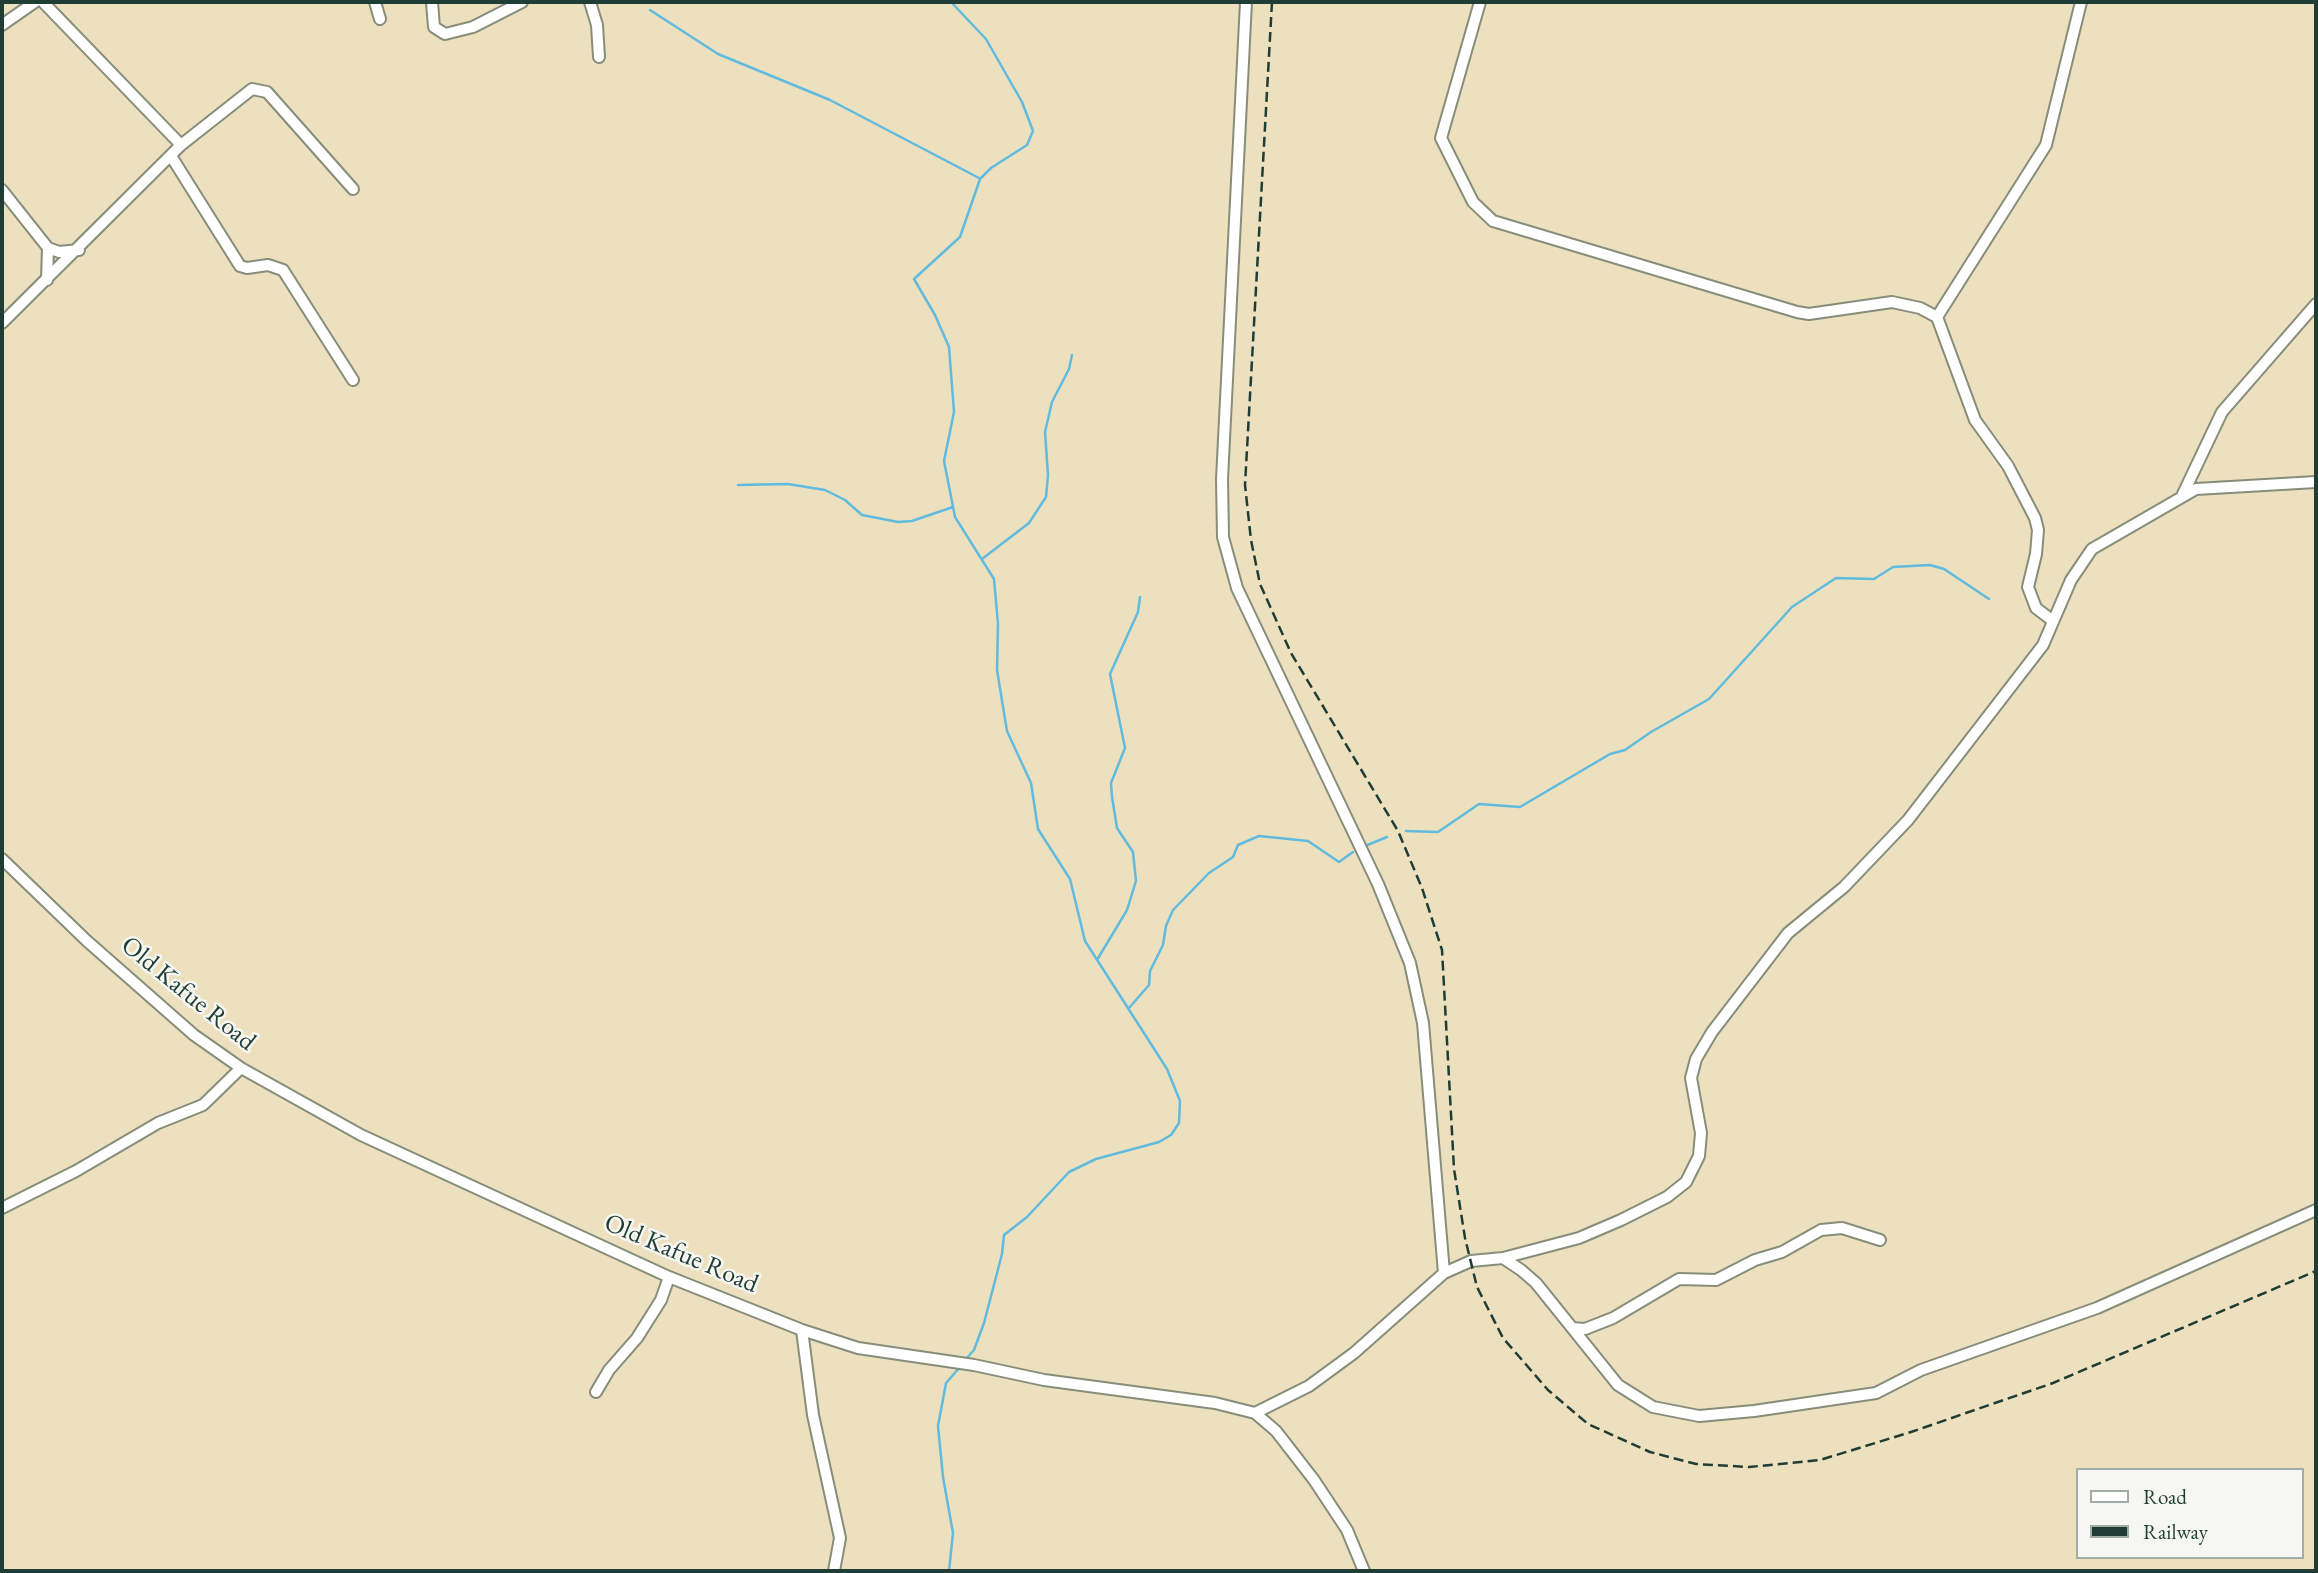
<!DOCTYPE html>
<style>
body{margin:0}
#map{position:relative;width:2318px;height:1573px;overflow:hidden;background:#ece0bf;font-family:"EB Garamond",serif}
canvas{display:block}
.frame{position:absolute;inset:0;border:4px solid #1f3d34;pointer-events:none}
.legend{position:absolute;left:2076px;top:1468px;width:228px;height:91px;box-sizing:border-box;background:#f6f6f2;border:2px solid #a0aca6;margin:0;padding:9px 12px;list-style:none;font-size:21px;color:#1f3d34}
.legend li{display:flex;align-items:center;gap:14px;height:35px}
.legend b{width:35px;border:2px solid #a0aca6}
</style>
<div id="map">
<canvas width="2318" height="1573"></canvas>
<div class="frame"></div>
<ul class="legend">
<li><b style="height:9px;background:#fff"></b>Road</li>
<li><b style="height:9px;background:#1f3d34"></b>Railway</li>
</ul>
</div>
<script>
const ctx = document.querySelector('canvas').getContext('2d');
ctx.lineJoin = 'round';
const poly = rows => new Path2D(rows.map(r => 'M' + r).join(''));
function trace(path, color, width, dash) { ctx.strokeStyle = color; ctx.lineWidth = width; ctx.lineCap = dash ? 'butt' : 'round'; ctx.setLineDash(dash || []); ctx.stroke(path); }
function write(font, color, halo, rows, align = 'center') {
  ctx.font = font + ' "EB Garamond",serif'; ctx.lineWidth = 5; ctx.setLineDash([]); ctx.textBaseline = 'middle'; ctx.strokeStyle = halo; ctx.fillStyle = color; for (const [text, x, y, turn = 0] of rows) {
    ctx.save(); ctx.translate(x, y); ctx.rotate((+turn || 0) * Math.PI / 180); ctx.textAlign = isNaN(turn) ? turn : align; if (halo) ctx.strokeText(text, 0, 0); ctx.fillText(text, 0, 0); ctx.restore();
  }
}
trace(poly([
 [951,2,986,39,1022,102,1033,131,1027,145,991,168,980,179,960,237,914,279,935,315,949,347,954,412,944,461,955,517,994,579,998,624,997,670,1007,731,1031,783,1038,829,1070,879,1085,941,1167,1069,1180,1101,1179,1123,1171,1135,1159,1142,1096,1159,1069,1172,1027,1217,1004,1235,1002,1254,984,1323,974,1350,966,1359],
 [650,10,718,54,830,100,979,178],
 [738,485,788,484,825,490,845,500,862,515,898,522,912,521,953,507],
 [982,559,1029,523,1046,497,1048,475,1045,432,1052,402,1069,369,1072,355],
 [1406,831,1438,832,1479,804,1520,807,1610,754,1625,750,1651,732,1709,699,1792,607,1836,578,1874,579,1893,567,1930,565,1944,569,1989,599],
 [1365,846,1387,837],
 [1097,960,1127,910,1136,881,1133,852,1117,828,1112,797,1111,783,1125,748,1110,674,1138,612,1140,597],
 [1129,1008,1149,985,1150,971,1163,945,1166,926,1173,910,1209,873,1233,857,1238,845,1259,836,1308,841,1339,862,1353,852],
 [949,1571,953,1533,943,1477,938,1426,946,1383,960,1367]
]), '#61bbde', 2.5);
const minor = poly([
 [43,2,181,145],
 [375,2,380,19],
 [432,2,434,27,445,34,473,27,522,2],
 [590,2,597,25,599,57],
 [1246,2,1222,479,1223,537,1237,588,1378,884,1410,963,1423,1023,1444,1273],
 [1480,2,1441,138,1473,202,1493,221,1797,312,1809,314,1892,302,1920,308,1937,317],
 [2,25,35,2],
 [171,156,240,266,247,268,268,265,283,270,353,380],
 [2,190,48,248,59,252,79,250],
 [47,280,48,248],
 [2,323,181,145,252,89,267,92,353,189],
 [2183,494,2222,412,2316,304],
 [2053,621,2036,608,2028,587,2036,554,2038,530,2035,518,2008,466,1975,420,1937,317,2046,145,2081,2],
 [2,859,87,941,194,1035,241,1068,361,1135,669,1277,802,1330,858,1348,974,1365,1044,1380,1215,1403,1255,1413,1276,1431,1314,1480,1347,1530,1364,1571],
 [2,1208,76,1171,158,1123,203,1105,241,1068],
 [1503,1258,1579,1238,1621,1220,1667,1197,1686,1182,1699,1156,1701,1133,1691,1078,1696,1059,1712,1032,1788,933,1844,887,1908,820,2043,645,2071,580,2092,549,2196,489,2316,482],
 [1572,1328,1585,1329,1613,1318,1679,1279,1716,1280,1755,1260,1782,1252,1821,1230,1842,1228,1880,1240],
 [802,1330,813,1415,840,1538,834,1571],
 [596,1392,609,1370,637,1338,661,1300,669,1277],
 [1255,1413,1309,1386,1354,1353,1444,1273,1471,1261,1503,1258,1521,1270,1536,1283,1618,1385,1653,1407,1699,1416,1754,1411,1876,1393,1921,1370,2097,1308,2316,1210]
]);
trace(minor, '#868e7a', 14);
trace(minor, '#fff', 10);
trace(poly([
 [1272,2,1245,485,1251,540,1260,584,1291,653,1398,831,1422,888,1442,950,1454,1169,1465,1238,1477,1287,1503,1338,1548,1390,1588,1424,1650,1452,1696,1464,1749,1467,1820,1460,1911,1432,2053,1383,2316,1271]
]), '#1f3d34', 2.5, [10, 5]);
write('26px', '#1f3d34', '#f6f6f2', [
 ["Old Kafue Road",188,994,39],
 ["Old Kafue Road",681,1254,23]
]);
</script>
